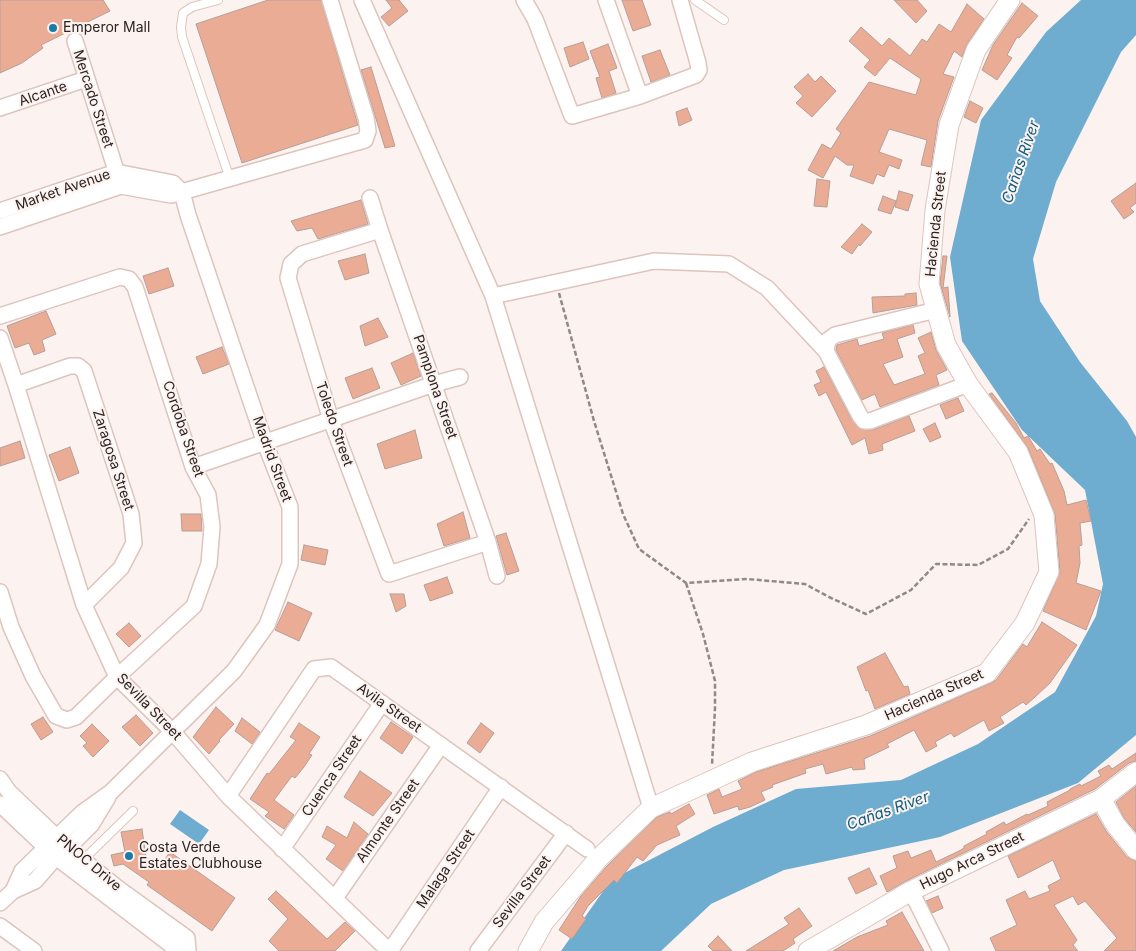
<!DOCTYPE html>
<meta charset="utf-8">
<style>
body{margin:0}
canvas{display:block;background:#fcf2ef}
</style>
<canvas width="1136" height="951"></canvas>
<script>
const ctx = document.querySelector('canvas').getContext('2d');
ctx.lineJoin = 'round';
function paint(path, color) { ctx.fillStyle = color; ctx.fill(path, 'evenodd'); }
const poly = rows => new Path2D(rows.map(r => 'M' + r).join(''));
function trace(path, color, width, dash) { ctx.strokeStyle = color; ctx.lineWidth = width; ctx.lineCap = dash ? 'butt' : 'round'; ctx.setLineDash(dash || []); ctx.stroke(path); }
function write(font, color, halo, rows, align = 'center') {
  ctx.font = font + ' Inter,sans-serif'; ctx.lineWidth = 4; ctx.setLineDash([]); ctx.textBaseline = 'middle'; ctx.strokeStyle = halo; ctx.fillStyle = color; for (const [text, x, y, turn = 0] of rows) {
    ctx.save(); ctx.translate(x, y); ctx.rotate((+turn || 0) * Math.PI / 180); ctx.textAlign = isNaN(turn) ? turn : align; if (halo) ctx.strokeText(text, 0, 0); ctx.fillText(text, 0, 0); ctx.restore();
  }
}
paint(poly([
 [1081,0,1136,0,1136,35,1121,52,1056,182,1033,259,1040,301,1080,362,1127,421,1136,437,1136,735,1078,783,940,837,784,870,711,904,661,951,561,951,611,880,713,827,796,789,901,780,978,744,1055,692,1096,616,1103,584,1085,490,1022,430,962,341,950,257,981,120,1046,32],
 [180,810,209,830,199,844,170,824]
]), '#6eadcf');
const building = poly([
 [0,0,103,0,110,11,41,45,43,48,22,63,0,73,0,0],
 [268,0,321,0,358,125,242,163,196,24,268,0],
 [386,0,399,0,408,11,389,26,381,17,392,8,386,0],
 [622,0,642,0,651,25,633,31,622,0],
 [894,0,917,0,927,11,916,23,894,0],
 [1022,3,1038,16,1019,38,1017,37,1007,55,1012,58,997,80,982,70,993,45,1022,3],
 [967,4,984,19,967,44,962,57,954,51,943,74,954,77,938,121,931,167,921,165,927,140,889,129,879,152,902,160,899,169,889,165,884,177,877,174,873,184,850,176,854,165,847,165,835,156,823,178,808,170,822,144,831,149,841,133,836,129,869,82,916,95,921,79,890,58,875,76,864,67,870,60,849,41,861,27,882,46,889,38,910,56,922,39,927,42,939,24,951,32,967,4],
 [583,42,589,59,570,67,564,48,583,42],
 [608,44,617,68,609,71,616,93,602,98,596,78,600,77,590,51,608,44],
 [660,50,670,75,651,82,642,56,660,50],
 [371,67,395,146,385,148,361,70,371,67],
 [808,74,815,82,821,76,836,91,812,117,796,103,803,96,794,87,808,74],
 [970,101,983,108,976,123,964,117,970,101],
 [687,108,692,120,679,126,676,112,687,108],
 [817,179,830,181,827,207,814,206,817,179],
 [1136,183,1136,203,1130,208,1134,212,1124,219,1111,201,1136,183],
 [899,191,913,195,908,211,895,207,899,191],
 [883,196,896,201,891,214,878,210,883,196],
 [361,200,368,224,318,239,312,228,297,231,291,221,361,200],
 [862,224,872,232,860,246,859,244,852,254,841,247,862,224],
 [365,254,369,273,345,280,338,261,365,254],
 [943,256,947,256,943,288,948,287,950,317,940,283,943,256],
 [168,268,174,286,149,294,143,276,168,268],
 [916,293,917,305,873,313,872,297,905,296,905,294,916,293],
 [46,311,56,334,42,340,45,351,34,355,29,343,15,348,7,326,46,311],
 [378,318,388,337,365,346,360,326,378,318],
 [913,325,915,333,897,339,903,357,883,364,894,385,925,374,918,356,925,353,918,338,931,332,936,350,947,370,936,375,939,385,880,407,875,394,862,400,836,350,837,345,857,339,859,346,884,339,882,333,913,325],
 [222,347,229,364,203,374,196,357,222,347],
 [413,353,421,376,401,385,391,363,413,353],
 [824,367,852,420,860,429,873,430,909,416,915,431,882,444,883,450,869,454,865,438,852,445,826,392,819,396,814,385,821,382,816,371,824,367],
 [372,368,380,388,353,399,345,378,372,368],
 [992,393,1016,423,1024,438,1028,436,1037,451,1040,449,1050,464,1052,463,1064,491,1067,505,1086,500,1091,521,1080,523,1082,545,1079,546,1080,563,1076,583,1101,591,1086,630,1043,611,1060,572,1055,514,1028,448,989,394,992,393],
 [958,398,964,411,946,419,940,405,958,398],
 [935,423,941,437,930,442,923,429,935,423],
 [415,430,422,458,385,469,377,444,415,430],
 [20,441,25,458,0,466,0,448,20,441],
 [70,447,79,473,59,481,49,455,70,447],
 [463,512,470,538,444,546,437,524,463,512],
 [181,514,201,514,202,531,182,531,181,514],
 [506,533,519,571,507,575,496,536,506,533],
 [304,545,328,550,325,565,301,560,304,545],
 [447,577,453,593,430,601,424,585,447,577],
 [390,594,404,594,406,606,396,612,390,594],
 [288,602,312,613,299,641,275,630,288,602],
 [1042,622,1077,645,1050,683,1035,697,1026,705,1023,702,1000,717,1004,723,989,731,984,720,954,737,951,733,935,742,937,746,926,752,914,730,887,744,889,747,864,759,865,769,853,770,852,767,826,774,823,764,805,769,806,773,772,785,773,787,761,792,765,800,750,807,739,810,738,806,714,814,707,795,719,789,722,797,742,789,738,781,756,772,870,736,991,683,996,680,1023,644,1027,647,1042,622],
 [129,623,141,636,129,647,116,634,129,623],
 [885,653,904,687,908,686,910,694,875,709,868,690,866,691,857,667,885,653],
 [216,707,234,724,219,740,220,741,209,754,193,737,216,707],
 [136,715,153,733,140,746,122,727,136,715],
 [43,717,53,732,41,740,31,724,43,717],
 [242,718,260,732,252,744,235,731,242,718],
 [391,722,413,737,402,754,380,738,391,722],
 [299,723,320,737,309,754,312,755,304,767,295,778,292,776,274,800,294,815,284,829,265,816,269,812,250,799,267,773,269,774,296,740,290,737,299,723],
 [481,723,494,733,480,753,467,743,481,723],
 [92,724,109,741,93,757,83,746,87,743,80,736,92,724],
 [1136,753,1136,761,1129,763,1095,789,906,881,887,892,880,876,897,868,893,856,908,851,911,858,931,850,936,862,959,851,964,848,964,846,987,834,986,832,1004,822,1006,825,1027,814,1028,815,1048,806,1047,802,1070,790,1070,789,1080,784,1081,786,1101,776,1098,771,1109,765,1112,769,1136,753],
 [360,771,392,793,373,816,344,797,360,771],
 [1136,786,1136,832,1124,818,1116,802,1136,786],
 [689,804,695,814,676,826,680,835,657,845,643,861,637,857,617,883,614,880,588,906,582,916,586,919,572,939,559,930,581,896,606,867,657,817,670,812,671,814,689,804],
 [1096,814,1106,831,1127,857,1136,861,1136,951,1104,951,1117,938,1085,901,1078,905,1073,896,1054,905,1077,940,1073,945,1078,951,996,951,990,938,1017,925,1006,900,1025,891,1029,899,1050,891,1048,886,1061,879,1053,860,1018,878,1008,856,1096,814],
 [354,822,368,834,343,871,326,859,336,845,322,837,327,826,347,838,354,822],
 [142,829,146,857,160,866,170,852,235,898,212,931,147,885,149,882,123,864,114,866,111,855,125,852,121,832,142,829],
 [869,868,877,884,856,894,848,878,869,868],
 [276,891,327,939,345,922,355,931,335,951,279,951,269,941,288,919,268,899,276,891],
 [938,896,943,908,932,913,926,901,938,896],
 [799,908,812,926,793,939,795,943,783,951,746,951,789,924,784,918,799,908],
 [902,912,924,951,833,951,857,937,888,925,886,921,902,912],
 [718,936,732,951,713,951,708,946,718,936]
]);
paint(building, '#ebac96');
trace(building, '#b59f97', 1);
const service = poly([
 [218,0,192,7,183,13,181,27,182,37,230,179],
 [695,0,724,20],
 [83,860,133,811]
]);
const minor = poly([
 [362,0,493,296,651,808],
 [524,0,535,19,572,116,640,96,696,75,699,70,698,63,680,0],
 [606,0,640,96],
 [75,41,119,180],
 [0,108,86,79],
 [370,198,380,230,488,542,497,576],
 [0,211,116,172,173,183,182,192],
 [0,227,121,186,171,195,365,140,368,131,366,118,330,0],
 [380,230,302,254,291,264,288,278,331,420,389,574,488,542],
 [493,296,654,261,729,264,767,288,826,351],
 [936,310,835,335,828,340,826,351,860,416,864,421,870,421,968,384],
 [0,316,120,277,129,279,135,287,193,467,208,495,212,527,209,564,194,606,117,677,76,717,67,720,56,716,33,676,11,627,0,592],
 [0,338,16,385,84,605,117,677,173,732,228,796,389,951],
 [16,385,70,366,78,366,84,371,131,514,134,543,121,568,84,605],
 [193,467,434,384,460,377],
 [0,779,9,792,68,848,119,889,187,938,188,951],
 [228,796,314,669,331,667,587,849],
 [0,804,56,857,179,951],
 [282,849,382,703],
 [13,891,22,871,83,812,111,792,234,671,267,625,290,564,290,507,265,443,188,215,182,192],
 [911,891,941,951],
 [335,898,441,745],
 [0,903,13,891,35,881,56,857,68,848,91,825,108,797],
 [0,926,34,951],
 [390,951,501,787],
 [478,951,566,833]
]);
const tertiary = poly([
 [1101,799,1115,824,1136,850],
 [528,951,544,922,598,859,651,808,752,762,866,725,987,673,1025,623,1049,572,1044,515,1018,452,968,384,946,345,929,284,935,210,949,125,976,50,1010,0],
 [808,951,911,891,1101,799,1136,772]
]);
trace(service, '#ddc5bd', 10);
trace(minor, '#ddc5bd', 18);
trace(tertiary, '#ddc5bd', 21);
trace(poly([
 [559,293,594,421,623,514,639,549,686,583,747,579,805,584,829,597,866,614,911,590,936,564,978,565,1008,549,1029,519],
 [686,583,703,634,715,681,715,708,712,765]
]), '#928986', 2.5, [5, 2.5]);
trace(service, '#fff', 8);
trace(minor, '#fff', 15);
trace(tertiary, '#fff', 19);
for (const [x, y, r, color] of [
 [53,28,5,"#197ca8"],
 [129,856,5,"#197ca8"]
]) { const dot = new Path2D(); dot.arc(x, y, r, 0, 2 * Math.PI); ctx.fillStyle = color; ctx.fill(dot); trace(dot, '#fcf2ef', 2); }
write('14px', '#2c2320', '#fcf2ef', [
 ["Emperor Mall",63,28],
 ["Costa Verde",139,848],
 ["Estates Clubhouse",139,864]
], 'left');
write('14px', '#2c2320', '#fcf2ef', [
 ["Alcante",43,94,-19],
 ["Mercado Street",93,99,72],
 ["Market Avenue",63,190,-19],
 ["Hacienda Street",936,224,-84],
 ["Pamplona Street",435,387,71],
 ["Toledo Street",334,424,71],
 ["Cordoba Street",183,429,71],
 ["Madrid Street",272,459,70],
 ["Zaragosa Street",113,460,72],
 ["Hacienda Street",934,695,-24],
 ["Sevilla Street",149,707,46],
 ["Avila Street",389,708,35],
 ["Cuenca Street",332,776,-56],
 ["Almonte Street",388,821,-55],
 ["Hugo Arca Street",972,861,-26],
 ["PNOC Drive",89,863,40],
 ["Malaga Street",446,869,-56],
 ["Sevilla Street",522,892,-53]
]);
write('italic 15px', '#105e80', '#fcf2ef', [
 ["Cañas River",1021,162,-71],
 ["Cañas River",888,811,-20]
]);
</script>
